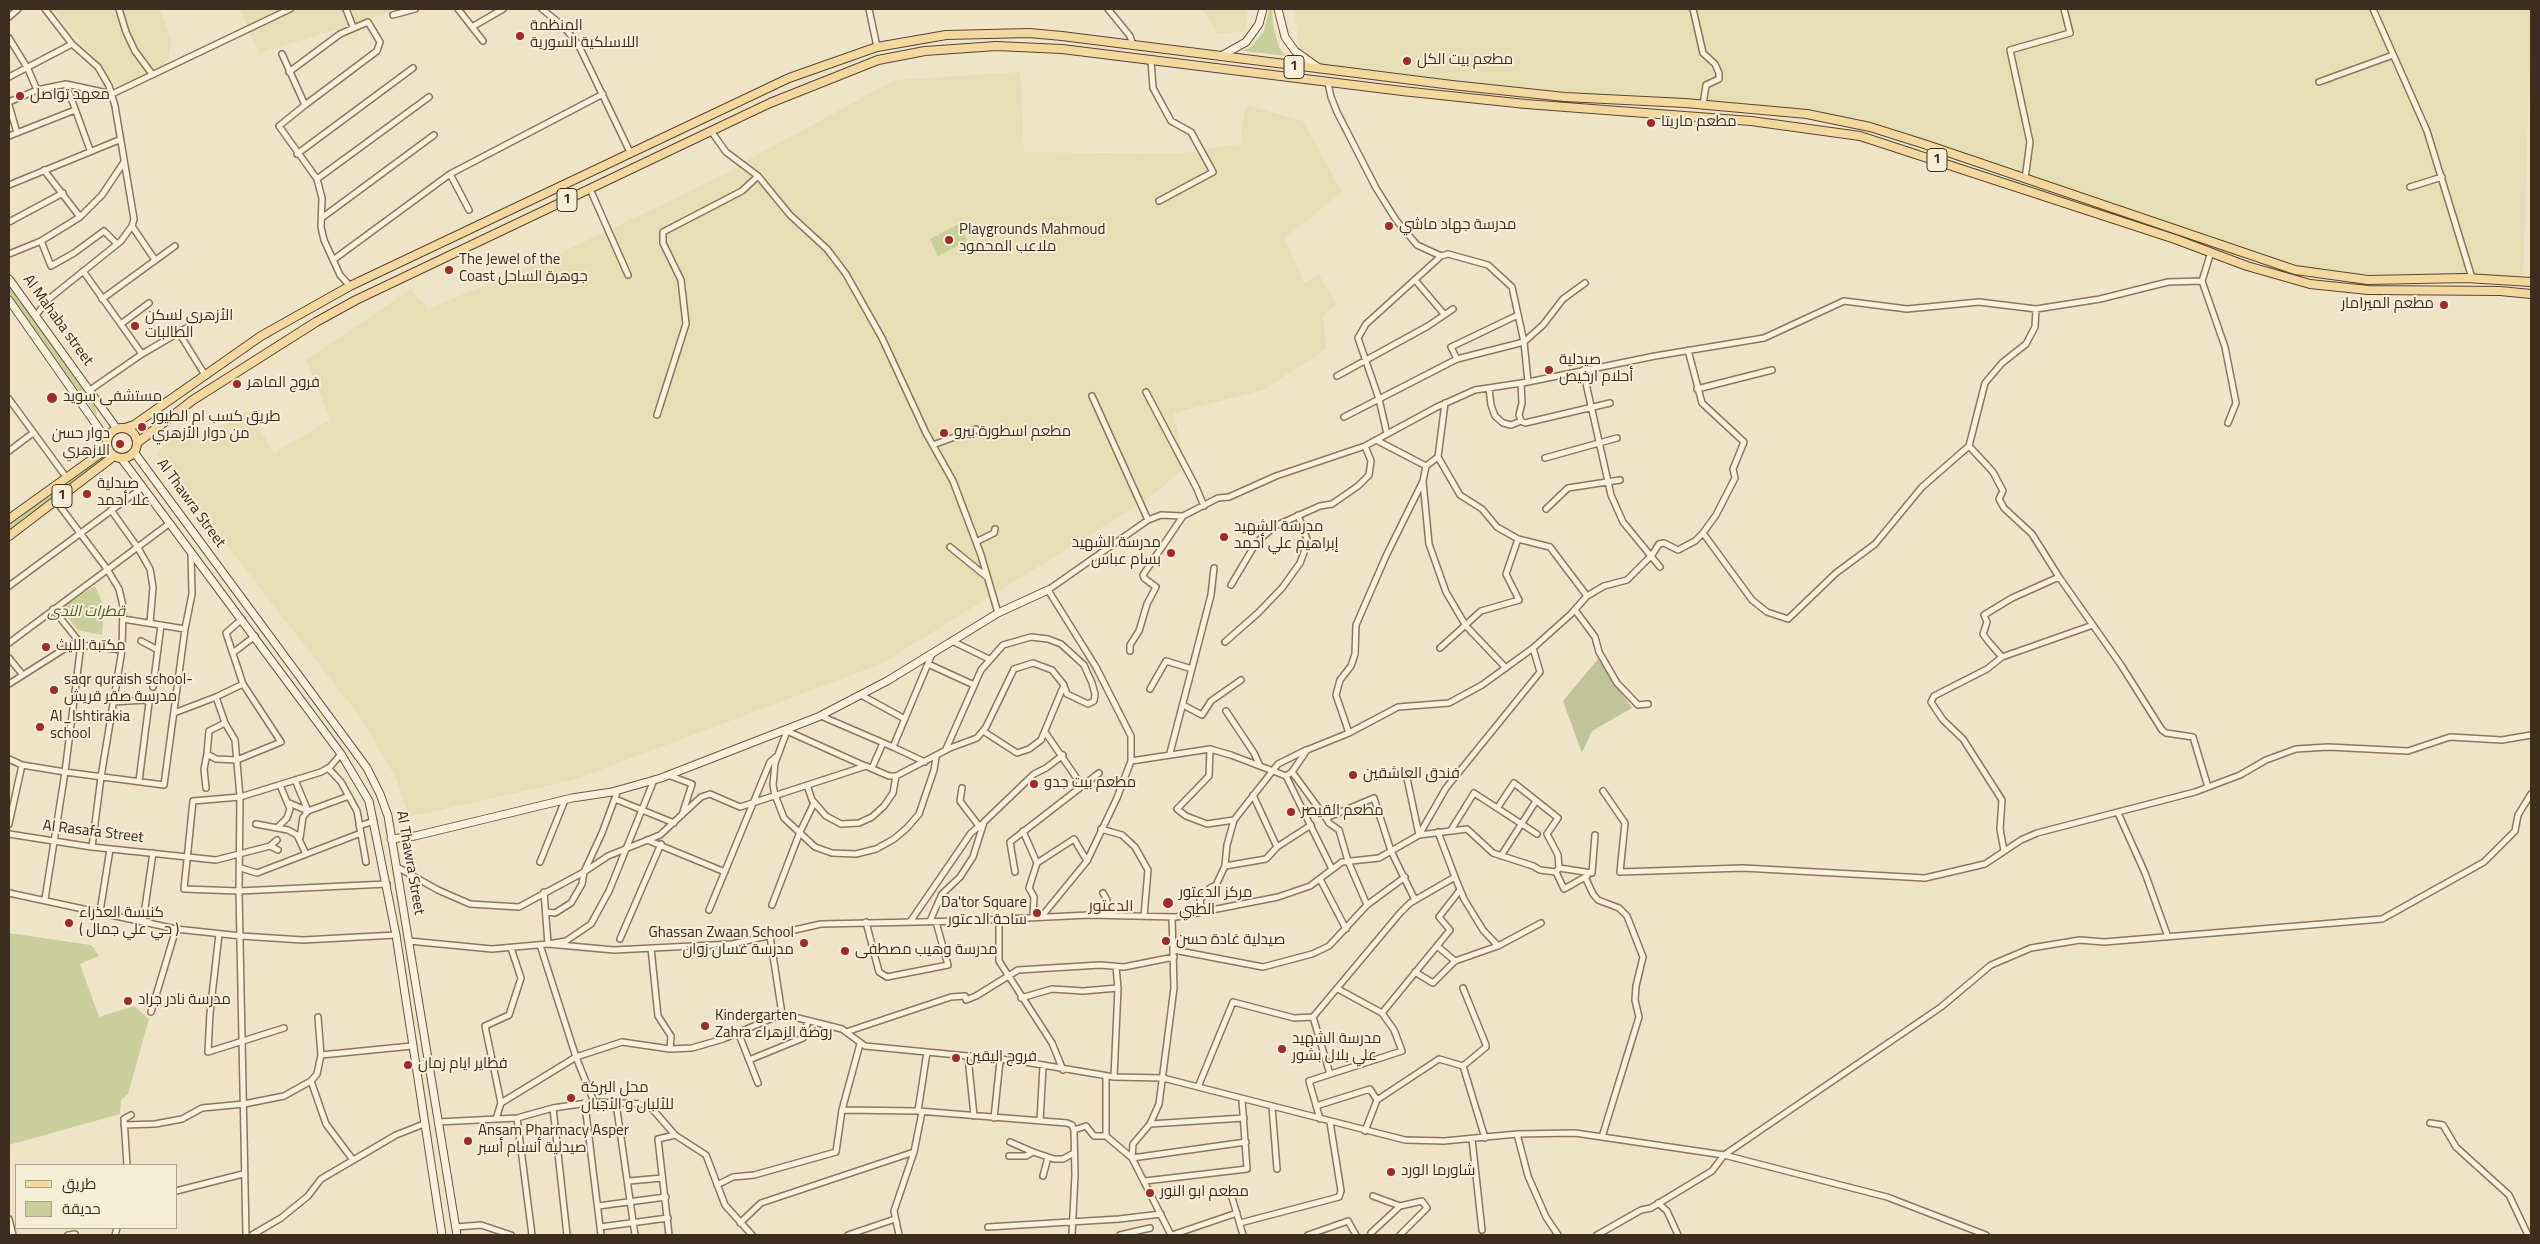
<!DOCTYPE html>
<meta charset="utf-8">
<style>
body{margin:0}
#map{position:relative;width:2540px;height:1244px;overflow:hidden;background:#f0e4c8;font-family:Georgia,Cairo,serif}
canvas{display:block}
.frame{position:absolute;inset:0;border:10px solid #3d2e20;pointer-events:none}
.legend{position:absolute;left:15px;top:1164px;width:162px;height:65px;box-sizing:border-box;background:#f7eed8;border:1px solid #ada18e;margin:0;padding:6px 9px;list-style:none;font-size:15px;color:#3d2e20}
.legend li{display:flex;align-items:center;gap:10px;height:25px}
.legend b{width:25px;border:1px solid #ada18e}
</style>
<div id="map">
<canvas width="2540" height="1244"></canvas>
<div class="frame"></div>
<ul class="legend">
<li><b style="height:6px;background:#f3d9a0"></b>طريق</li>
<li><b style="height:14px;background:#c9cf9b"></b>حديقة</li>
</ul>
</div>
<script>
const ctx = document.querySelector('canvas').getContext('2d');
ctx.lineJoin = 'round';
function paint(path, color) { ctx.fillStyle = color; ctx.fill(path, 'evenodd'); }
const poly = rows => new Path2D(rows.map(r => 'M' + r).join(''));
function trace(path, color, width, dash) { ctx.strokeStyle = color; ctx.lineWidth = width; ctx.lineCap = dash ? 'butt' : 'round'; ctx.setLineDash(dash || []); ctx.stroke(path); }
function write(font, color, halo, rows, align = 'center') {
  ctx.font = font + ' Georgia,Cairo,serif'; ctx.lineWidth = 4; ctx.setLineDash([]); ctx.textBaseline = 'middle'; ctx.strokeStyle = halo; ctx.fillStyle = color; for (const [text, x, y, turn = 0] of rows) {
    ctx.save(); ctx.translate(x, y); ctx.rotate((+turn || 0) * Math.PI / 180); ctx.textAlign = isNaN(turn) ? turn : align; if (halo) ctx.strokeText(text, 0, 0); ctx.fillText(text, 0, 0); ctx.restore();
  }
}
paint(poly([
 [53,9,160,9,172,42,166,67,122,84,114,83],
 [240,9,402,9,259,53],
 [1202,9,1247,9,1246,31,1218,34],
 [1294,9,2531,9,2523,283,2466,280,2352,282,2297,275,1876,132,1809,117,1686,105,1569,100,1452,89,1316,68,1300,54],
 [1020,72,1024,152,1178,154,1240,144,1246,105,1303,121,1342,192,1285,238,1304,283,1319,275,1337,304,1323,316,1326,349,1263,390,1174,413,1185,467,1151,497,881,664,573,780,409,817,396,778,360,717,156,454,184,428,191,441,249,411,274,453,330,420,306,360,411,289,428,309,548,259,728,173,755,156,895,80]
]), '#e6deb5');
paint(poly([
 [1269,9,1272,9,1273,25,1279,47,1286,56,1243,51,1251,47,1264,31],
 [959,224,967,241,938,256,930,239],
 [9,285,95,407,97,416,9,297],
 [103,455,106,459,9,531,9,525],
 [95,586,104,607,102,635,78,630,60,608],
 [9,933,91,945,99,956,80,964,99,1017,134,1006,149,1019,128,1094,121,1100,120,1114,9,1145]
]), '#c9cf9b');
paint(poly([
 [1598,659,1632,708,1592,731,1582,753,1563,701]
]), '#bfc49a');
const street = poly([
 [119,9,126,32,135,51,152,74],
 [346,9,353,27],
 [458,9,483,41],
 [542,9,563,26,578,44,630,152],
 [869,9,877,47],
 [1108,9,1130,36,1133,45],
 [1693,9,1703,53,1715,64,1719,73,1719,79,1706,85,1703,105],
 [2373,9,2427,131,2472,278],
 [393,15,415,9],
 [9,17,18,9],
 [472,27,503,9],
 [9,38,28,69,37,90],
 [282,54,305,105,279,126,317,179,322,198,321,227,324,240,340,275,350,286],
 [1151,61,1153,88,1171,121,1191,132,1213,172,1159,201],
 [289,72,340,34,368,22,380,42,377,51,305,105],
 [9,77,72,44],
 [2319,82,2393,55],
 [1328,83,1331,97,1337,112,1376,188,1396,220,1417,245,1441,256,1448,254,1488,265,1512,287,1524,342,1528,382,1655,356,1764,338,1844,301,1907,309,1979,302,2036,309,2100,299,2168,282,2202,281,2211,252],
 [66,84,90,150],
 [9,102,37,90,66,84,112,94,290,9],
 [9,105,17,133],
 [711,131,726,152,758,176,790,215,827,249,846,274,882,338,926,433,953,481,981,555,998,613],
 [9,136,75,110],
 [297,154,413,68],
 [44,170,80,217],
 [450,174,469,210],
 [317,179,429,97],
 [2025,179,2030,142,2010,50,2070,33,2064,9],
 [9,185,119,140],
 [2410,187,2442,177],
 [590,189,628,275],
 [323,217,434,135],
 [9,222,63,193],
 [132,226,155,260],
 [41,241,51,266,74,253,104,231,117,244],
 [9,254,41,241,80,217,102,195,124,162],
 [333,260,450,174,603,94],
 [83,271,142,354],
 [1415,280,1444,314],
 [2202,281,2225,347,2236,403,2228,423],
 [102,299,175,246],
 [36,315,50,298,121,241,132,226,134,219,115,106,109,86,98,67,72,44,45,9],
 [121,324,149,303],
 [179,333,205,375],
 [1688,350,1702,403,1744,442,1733,469,1735,478,1716,515,1703,533],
 [1457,359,1451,347,1518,315],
 [1583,370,1611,495,1623,522,1660,567],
 [1337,376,1428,326,1453,309],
 [1489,388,1491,405,1495,416,1503,423,1511,425,1521,421,1525,423,1610,403],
 [1697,389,1772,370],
 [90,390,142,354,188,327],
 [1146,392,1196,487,1204,506],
 [1092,396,1148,520],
 [9,399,66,477],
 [657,415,686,324,681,280,663,243,663,232,742,191,758,176],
 [1344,417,1457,359,1524,342,1543,325,1563,299,1585,283],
 [1521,421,1519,415,1522,403,1521,383],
 [1387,434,1379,399,1358,338,1366,324,1441,256],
 [1376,440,1426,466],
 [933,445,976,429,983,434],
 [1969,446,1993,472,2003,491,1999,499,2004,508,2032,534,2059,577,2121,665,2162,730,2166,733,2193,737,2208,787],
 [9,451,33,433],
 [1438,457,1460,495,1482,509,1497,527,1518,539,1550,547,1587,596],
 [1545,458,1617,438],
 [1423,482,1429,544,1446,592,1466,626,1506,668],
 [56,501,107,569,119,589,123,606,122,650,101,777,92,847],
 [1546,509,1568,488,1620,480],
 [111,510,138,548,150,569,153,587,150,623],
 [976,542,994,533,995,529],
 [950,547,987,577],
 [2059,577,2012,598,1984,615,1987,622,1983,634,1988,641,2002,657,2093,625],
 [1231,585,1256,543,1275,526,1320,506,1332,504,1358,486,1369,475,1371,461,1365,446],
 [9,586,143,487],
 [1575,610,1595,637,1599,652,1617,683,1638,705,1648,704],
 [123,619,185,629],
 [242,619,226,633,243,684],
 [141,641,158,650],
 [952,641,989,659],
 [1225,642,1258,613,1282,588,1300,563,1308,542,1298,515],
 [9,643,170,523],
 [1440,648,1481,611,1519,600,1506,574,1518,539],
 [1130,651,1130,645,1139,631,1147,604,1156,587,1144,578,1143,575,1183,516],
 [234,652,255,636],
 [2002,657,1987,669,1934,696,1931,702,1943,720,1963,739,2002,800,2000,829,2004,851],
 [9,658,22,674],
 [928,664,974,685],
 [9,684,72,644,122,650],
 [153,687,161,625],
 [1150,689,1166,661,1192,669],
 [861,695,905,719],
 [216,697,243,684,281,742,237,760,216,759,207,754,209,731,225,723],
 [113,702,145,700,149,703,139,781],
 [1183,705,1202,715,1211,701,1241,680],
 [1226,711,1254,753,1260,766],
 [174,713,216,697,225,723,235,740,240,797,193,801,184,889,239,891,387,884],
 [821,716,893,747,932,654],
 [790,729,787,731,775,763,773,785,775,795,784,818,815,847,832,853,856,854,876,849,894,839,907,828,919,814,934,770,936,757],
 [787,731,865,766],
 [1045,732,1082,786],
 [1349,733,1336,695,1340,680,1351,666,1355,654,1356,625,1386,556,1423,481,1426,466,1438,457,1445,403],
 [893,747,925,762],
 [946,749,981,670,1003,645,1031,637,1048,639,1061,644,1084,665,1092,683,1095,694,1094,701,1088,704,1067,694,1064,686],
 [1210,749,1209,776,1177,809,1186,816,1207,824,1234,820],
 [1170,753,1211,595,1214,568],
 [9,759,22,765,65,772,164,785,185,629,192,594,191,553],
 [1131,761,1210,749,1231,755,1286,776,1332,869],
 [328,768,341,782,357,811,366,862],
 [872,768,883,743],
 [1292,772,1326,818,1374,798,1391,851,1415,900],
 [668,775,692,784,682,815],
 [1286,776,1292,772,1307,750,1349,733,1398,707,1449,703,1482,685,1533,648,1571,614,1587,596,1604,586,1627,580,1652,555,1659,544,1664,543,1678,550,1695,541,1703,533,1752,600,1767,612,1788,619,1836,573,1875,544,1922,487,1969,446,1985,383,2002,363,2026,344,2035,327,2036,309],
 [1407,778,1419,835,1467,829,1493,853,1533,866,1540,870,1556,872,1559,868],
 [295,780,308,811],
 [807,785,812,800,826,816,841,824,859,823,872,817,884,806,893,793,896,776],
 [206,788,204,769,207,754],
 [962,788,960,801,979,826],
 [1603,791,1625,823,1620,872,1743,868,1925,878,1985,864,2021,840,2037,833,2195,792,2240,775,2266,760,2296,749,2328,747,2408,751,2450,737,2502,740,2531,735],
 [1253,795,1277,847],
 [615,799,674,823],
 [289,803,308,811],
 [1498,807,1514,783,1558,818,1547,834,1558,855,1559,868,1592,873],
 [2118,813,2145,873,2168,937],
 [9,824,22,765],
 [256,824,288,830,297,835,306,854],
 [359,826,374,821],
 [278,827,287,818,290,809,280,785],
 [1101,829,1122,835,1135,847,1148,870,1144,916],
 [1451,830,1474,793,1537,834],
 [1023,831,1037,863,1029,888,1034,897,1033,916],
 [9,834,92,847,216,860,270,846,278,850],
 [300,838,303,817,308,811,349,796],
 [647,840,725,872],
 [270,846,277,840],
 [1501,856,1536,801],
 [540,862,565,800],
 [1037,863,1074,839,1087,861],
 [1225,866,1266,859,1277,847,1311,825],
 [397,867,438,890,470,904,519,907,584,872,608,856,660,835,701,797,710,794,740,807,866,766,889,776,896,776,950,748,977,738,986,727,1014,669,1033,663,1052,670,1064,685,1041,740,1029,749,1017,753,983,731],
 [241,868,257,873,361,833],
 [1015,872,1010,842,1099,773],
 [1556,872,1564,889,1587,876],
 [1592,873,1595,835],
 [1455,877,1464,899,1483,930,1498,946,1541,923],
 [1585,877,1593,894,1598,900,1619,908,1627,916,1643,957,1636,986,1635,1000,1639,1017,1602,1137],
 [1320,879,1346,929],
 [544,892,548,944,566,941,591,924,609,891,654,780],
 [9,893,176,929,241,936,303,940,396,935],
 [1103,893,1107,900,1106,915],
 [45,899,65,772,81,644,53,609],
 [772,905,800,832,814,803],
 [1367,905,1405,877],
 [709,910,770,762,776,757],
 [100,912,110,849],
 [546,912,555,913,571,903,582,884,584,872,602,833,618,790],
 [1202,912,1200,900,1210,888,1216,885,1225,866,1227,845,1234,820,1278,764,1306,750],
 [1042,916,1087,861,1117,798,1131,761,1131,736,1096,667,1048,590,1148,520,1161,515,1183,516,1218,498,1229,497,1276,476,1365,446,1437,407,1475,390,1528,382],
 [999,918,999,961,1052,1043,1063,1070],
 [143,921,153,853],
 [930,921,942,894,960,877,973,857,984,822,1034,774,1046,768,1063,755],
 [866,922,879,972,887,977,948,965,936,922],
 [910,922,971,833,982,824],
 [219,934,210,1013,208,1052,284,1028],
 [770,936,782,1014],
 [620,939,661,844],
 [409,941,492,949,548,944,614,950,732,944,821,924,965,921,1089,915,1176,917,1278,897,1310,886,1342,862,1379,858,1419,835,1446,788,1540,672,1533,648],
 [540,945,576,1057,594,1102],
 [651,948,658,1016,671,1036,670,1049],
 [1174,950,1263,967,1312,954,1329,946,1367,905,1348,861,1339,830,1329,823,1326,818],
 [1455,961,1498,946],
 [1415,972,1433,983,1455,961,1437,946],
 [1463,988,1486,1045,1486,1047,1463,1066,1485,1138],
 [1338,989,1382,1013,1450,930,1439,917,1460,890],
 [1021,998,1052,989,1083,991,1118,988],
 [151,1012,176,929],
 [738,1032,758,1083],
 [846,1032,951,997,965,996,966,1000,976,996,1018,970,1100,965,1124,967,1174,957],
 [321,1055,412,1046],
 [968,1057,974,1116],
 [749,1060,803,1038,808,1021],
 [1330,1074,1313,1017,1400,913,1410,903,1455,877,1438,832],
 [1106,1076,1106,1136,1132,1158,1171,1235],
 [1114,1077,1118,988,1116,967],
 [311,1081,326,1124,353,1160],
 [1198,1087,1233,1002,1294,1018,1313,1017],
 [501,1103,485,1026,509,1015,521,978,511,948],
 [616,1103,635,1235],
 [585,1105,601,1235],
 [1316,1106,1370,1089,1377,1100],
 [1272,1107,1277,1169],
 [553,1108,567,1235],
 [842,1110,918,1111,1067,1123,1072,1125,1074,1130,1075,1175,1072,1235],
 [918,1111,927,1052],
 [517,1118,532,1235],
 [994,1118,1000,1061],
 [496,1119,501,1103,576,1057,622,1042,670,1049,692,1048,723,1039,782,1014,842,1029,865,1046,1019,1061,1114,1077,1163,1078,1405,1140,1444,1141,1517,1134,1575,1133,1724,1155,1887,1197,1986,1235],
 [1320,1119,1309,1081,1402,1051,1394,1030,1382,1013],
 [1040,1121,1043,1066],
 [438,1122,517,1118,553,1108,594,1102,648,1104,675,1135,706,1155,725,1205,752,1235],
 [2430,1123,2443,1125,2456,1147,2509,1195,2528,1235],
 [1150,1124,1244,1118],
 [124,1125,155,1124,182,1119,202,1108,244,1104,284,1096,311,1081,317,1074,321,1055,318,1017],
 [1074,1130,1086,1126,1094,1136,1106,1136],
 [1365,1131,1377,1100,1439,1059,1463,1066],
 [1517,1134,1528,1176,1546,1217,1558,1235],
 [1472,1139,1482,1230],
 [1010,1142,1033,1152,1054,1159,1063,1159,1074,1153],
 [1009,1156,1026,1156,1033,1152],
 [1132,1158,1133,1144,1150,1124,1159,1104,1174,988,1172,917],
 [1132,1158,1246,1142],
 [127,1165,124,1119,131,1115],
 [1043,1176,1048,1157],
 [629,1181,662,1178],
 [1145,1181,1247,1169,1242,1100],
 [717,1185,733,1177,754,1175,836,1152,842,1110,860,1044],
 [176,1191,243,1174],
 [1231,1194,1243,1235],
 [1373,1196,1400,1206],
 [1658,1203,1667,1211,1678,1235],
 [598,1206,666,1197],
 [9,1219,13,1235],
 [740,1223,761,1203,914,1152],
 [1240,1223,1339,1197,1341,1191,1330,1122],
 [456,1227,481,1225,511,1235],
 [600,1227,668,1218],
 [988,1227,1119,1219,1161,1214],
 [1371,1233,1400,1206,1422,1201,1427,1208,1400,1235],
 [68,1235,75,1234],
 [115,1235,117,1228],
 [246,1235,239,891,240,797,321,772,330,767,341,754],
 [252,1235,281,1218,308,1196,321,1179,396,1135,424,1124],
 [669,1235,658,1139,675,1135],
 [848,1235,895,1219],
 [899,1235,894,1211,914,1152,922,1112],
 [1120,1235,1150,1228],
 [1172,1235,1237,1213],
 [1308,1235,1348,1221,1356,1235],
 [1597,1235,1641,1210,1651,1208,1712,1171,1724,1155,1941,1007,1991,965,2031,948,2080,940,2104,942,2382,919,2484,862,2515,831,2518,815,2531,794]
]);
const secondary = poly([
 [1278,9,1285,37,1295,51,1319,68],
 [1221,56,1246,42,1259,24,1263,9],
 [9,279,117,429],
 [9,300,107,440],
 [134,452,367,768,380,794,388,816,457,1235],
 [121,458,341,754,369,801,396,935,442,1235],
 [391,839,415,836,572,798,612,792,661,778,818,717,887,681,998,613,1048,590]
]);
const primary = poly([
 '107 443a15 15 0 1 1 30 0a15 15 0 1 1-30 0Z',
 [125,428,134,425,261,336,350,286,789,78,877,47,946,35,1029,33,1062,36,1452,85,1565,97,1685,103,1807,114,1870,127,1924,144,2295,270,2368,280,2466,278,2531,282],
 [137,443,193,400,316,322,356,300,770,103,878,60,925,51,996,46,1062,49,1402,91,1526,104,1751,121,1860,136,2175,239,2247,266,2310,284,2368,290,2500,291,2531,294],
 [9,519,108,448],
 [9,536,114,456]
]);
trace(street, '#8d765c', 8);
trace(secondary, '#6f573f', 9);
trace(primary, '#5b4430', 10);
trace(street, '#faf1dc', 5);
trace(secondary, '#faf1dc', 7);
trace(primary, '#f3d9a0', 8);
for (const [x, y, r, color] of [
 [520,36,5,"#9e2a2b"],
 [1407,61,5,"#9e2a2b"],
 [20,96,5,"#9e2a2b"],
 [1651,123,5,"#9e2a2b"],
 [1389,226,5,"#9e2a2b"],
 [949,240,5,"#9e2a2b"],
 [449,270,5,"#9e2a2b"],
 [2444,305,5,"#9e2a2b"],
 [135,326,5,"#9e2a2b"],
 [1549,370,5,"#9e2a2b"],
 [237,384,5,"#9e2a2b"],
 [52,398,6,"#9e2a2b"],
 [142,427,5,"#9e2a2b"],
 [944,433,5,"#9e2a2b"],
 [120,444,5,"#9e2a2b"],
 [87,494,5,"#9e2a2b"],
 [1224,537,5,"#9e2a2b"],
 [1171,553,5,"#9e2a2b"],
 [46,647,5,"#9e2a2b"],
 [54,690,5,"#9e2a2b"],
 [40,727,5,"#9e2a2b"],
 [1353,775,5,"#9e2a2b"],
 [1034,784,5,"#9e2a2b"],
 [1291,812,5,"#9e2a2b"],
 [1168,903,6,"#9e2a2b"],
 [1037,913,5,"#9e2a2b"],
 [69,923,5,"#9e2a2b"],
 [1166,941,5,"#9e2a2b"],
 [804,943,5,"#9e2a2b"],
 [845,951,5,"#9e2a2b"],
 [128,1001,5,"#9e2a2b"],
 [705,1026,5,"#9e2a2b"],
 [1282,1049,5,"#9e2a2b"],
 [956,1058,5,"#9e2a2b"],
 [408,1065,5,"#9e2a2b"],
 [571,1098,5,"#9e2a2b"],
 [468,1141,5,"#9e2a2b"],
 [1391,1172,5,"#9e2a2b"],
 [1150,1193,5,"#9e2a2b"]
]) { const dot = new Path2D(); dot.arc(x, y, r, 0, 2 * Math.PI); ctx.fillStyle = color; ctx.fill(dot); trace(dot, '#f7eed8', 2); }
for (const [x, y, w] of [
 [1294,67,20],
 [1937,160,20],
 [567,200,20],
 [62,496,20]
]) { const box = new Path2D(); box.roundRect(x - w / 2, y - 11.5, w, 23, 4); ctx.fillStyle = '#f7eed8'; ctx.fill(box); trace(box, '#3d2e20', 1); }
write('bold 14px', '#3d2e20', null, [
 ["1",1294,67],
 ["1",1937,160],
 ["1",567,200],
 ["1",62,496]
]);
write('15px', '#3d2e20', '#f7eed8', [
 ["المنظمة",530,27],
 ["اللاسلكية السورية",530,44],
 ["مطعم بيت الكل",1417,61],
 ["معهد تواصل",30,96],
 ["مطعم ماريتا",1661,123],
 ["مدرسة جهاد ماشي",1399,226],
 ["Playgrounds Mahmoud",959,231],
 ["ملاعب المحمود",959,248],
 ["The Jewel of the",459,261],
 ["Coast جوهرة الساحل",459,278],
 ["مطعم الميرامار",2434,305,"right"],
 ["الأزهري لسكن",145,317],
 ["الطالبات",145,334],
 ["صيدلية",1559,361],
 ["أحلام ارخيص",1559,378],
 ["فروج الماهر",247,384],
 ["مستشفى سويد",63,398],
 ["طريق كسب ام الطيور",152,418],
 ["من دوار الأزهري",152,435],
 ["مطعم اسطورة بيرو",954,433],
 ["دوار حسن",110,435,"right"],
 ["الازهري",110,452,"right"],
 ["صيدلية",97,485],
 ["علا أحمد",97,502],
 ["مدرسة الشهيد",1234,528],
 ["إبراهيم علي أحمد",1234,545],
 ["مدرسة الشهيد",1161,544,"right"],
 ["بسام عباس",1161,561,"right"],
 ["مكتبة الليث",56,647],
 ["saqr quraish school-",64,681],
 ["مدرسة صقر قريش",64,698],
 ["Al_Ishtirakia",50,718],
 ["school",50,735],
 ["فندق العاشقين",1363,775],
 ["مطعم بيت جدو",1044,784],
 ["مطعم القيصر",1301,812],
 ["مركز الدعتور",1179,894],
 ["الطبي",1179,911],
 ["Da'tor Square",1027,904,"right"],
 ["ساحة الدعتور",1027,921,"right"],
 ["كنيسة العذراء",79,914],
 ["( حي علي جمال )",79,931],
 ["Ghassan Zwaan School",794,934,"right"],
 ["مدرسة غسان زوان",794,951,"right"],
 ["صيدلية غادة حسن",1176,941],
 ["مدرسة وهيب مصطفى",855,951],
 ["مدرسة نادر جراد",138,1001],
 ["Kindergarten",715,1017],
 ["Zahra روضة الزهراء",715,1034],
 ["مدرسة الشهيد",1292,1040],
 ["علي بلال بشور",1292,1057],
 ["فروج اليقين",966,1058],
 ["فطاير ايام زمان",418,1065],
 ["محل البركة",581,1089],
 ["للألبان و الأجبان",581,1106],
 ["Ansam Pharmacy Asper",478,1132],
 ["صيدلية أنسام أسبر",478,1149],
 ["شاورما الورد",1401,1172],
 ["مطعم ابو النور",1160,1193]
], 'left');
write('15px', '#3d2e20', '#f7eed8', [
 ["Al Mahaba street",57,321,54],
 ["Al Thawra Street",190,504,54],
 ["Al Rasafa Street",93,833,7],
 ["Al Thawra Street",409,863,80]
]);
write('italic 15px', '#4d5a26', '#f7eed8', [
 ["قطرات الندى",86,613]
]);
write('16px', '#6b2e1e', '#f7eed8', [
 ["الدعتور",1111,908]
]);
</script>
